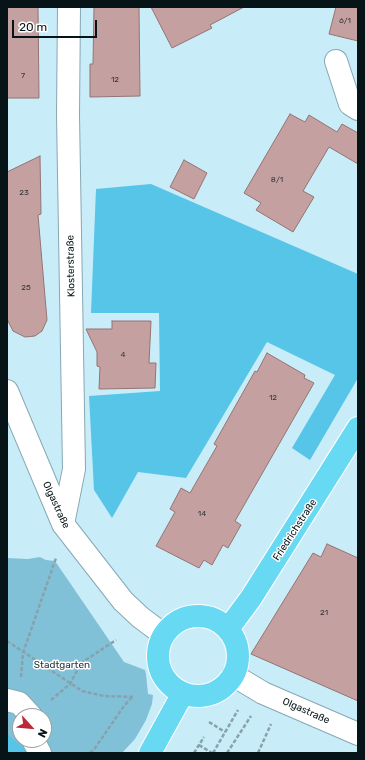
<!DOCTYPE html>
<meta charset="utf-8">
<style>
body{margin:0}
#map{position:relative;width:365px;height:760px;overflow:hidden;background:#c9ecf9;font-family:Rubik,sans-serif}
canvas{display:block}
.frame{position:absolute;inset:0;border:8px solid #061317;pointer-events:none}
.north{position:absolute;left:12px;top:708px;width:40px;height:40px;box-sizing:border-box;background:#fff;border:1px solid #9ba1a2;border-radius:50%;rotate:117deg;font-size:11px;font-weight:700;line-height:16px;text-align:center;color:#061317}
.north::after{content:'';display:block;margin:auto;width:14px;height:18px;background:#ba2937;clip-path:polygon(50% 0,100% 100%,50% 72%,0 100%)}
.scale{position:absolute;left:12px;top:20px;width:85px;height:18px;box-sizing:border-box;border:2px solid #061317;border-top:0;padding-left:5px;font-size:12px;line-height:14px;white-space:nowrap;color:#061317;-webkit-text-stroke:3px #fff;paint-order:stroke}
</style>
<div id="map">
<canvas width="365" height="760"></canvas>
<div class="frame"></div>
<div class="north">N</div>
<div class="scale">20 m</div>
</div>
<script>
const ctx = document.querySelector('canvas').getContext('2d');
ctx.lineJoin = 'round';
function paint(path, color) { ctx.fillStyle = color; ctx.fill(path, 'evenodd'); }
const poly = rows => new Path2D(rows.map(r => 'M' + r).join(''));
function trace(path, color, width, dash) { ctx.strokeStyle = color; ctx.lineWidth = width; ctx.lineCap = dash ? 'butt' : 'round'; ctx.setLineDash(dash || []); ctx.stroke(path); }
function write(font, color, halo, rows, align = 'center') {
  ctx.font = font + ' Rubik,sans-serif'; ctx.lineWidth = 3; ctx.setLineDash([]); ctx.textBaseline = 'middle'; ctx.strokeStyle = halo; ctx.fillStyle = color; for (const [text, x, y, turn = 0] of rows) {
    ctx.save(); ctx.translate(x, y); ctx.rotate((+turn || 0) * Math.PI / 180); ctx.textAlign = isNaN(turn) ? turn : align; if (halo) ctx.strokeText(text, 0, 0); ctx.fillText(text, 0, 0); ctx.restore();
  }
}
paint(poly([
 [40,557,46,560,55,561,124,662,145,670,146,674,148,694,153,695,152,704,146,720,135,739,122,753,7,753,7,558,28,559],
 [20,716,44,716,44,740,20,740]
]), '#80c1d8');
paint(poly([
 [151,184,358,274,358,378,310,460,292,448,335,375,267,342,186,478,138,472,112,518,94,490,89,396,160,391,159,313,91,313,96,189],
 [7,734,30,753,7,753]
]), '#56c5e8');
const building = poly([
 [7,7,38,7,39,98,7,98,7,7],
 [94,7,139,7,140,96,90,97,90,64,93,64,94,7],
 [151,7,244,7,210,25,212,28,172,48,151,7],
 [336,7,358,7,358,41,329,34,336,7],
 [290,114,305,122,309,115,337,132,342,124,358,133,358,164,329,147,303,191,314,197,293,232,256,210,261,203,244,193,290,114],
 [40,156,41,214,38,215,47,320,42,331,35,336,25,337,13,331,7,319,7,172,40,156],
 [184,160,207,173,194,199,170,187,184,160],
 [112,321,151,321,149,363,156,363,155,388,99,389,100,367,97,366,97,352,86,329,112,329,112,321],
 [267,353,305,375,304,378,314,383,235,521,241,525,228,548,223,545,212,565,204,560,199,568,156,546,175,512,170,509,181,488,190,493,217,446,214,444,255,371,257,372,267,353],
 [327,544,358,558,358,701,251,654,313,553,321,557,327,544]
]);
paint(building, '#c4a1a0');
trace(building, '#947372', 1);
const minor = poly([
 [336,61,350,104,358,109],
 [7,391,63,524,123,601,140,617,164,635],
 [63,524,74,469,68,115,69,7],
 [233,675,263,693,358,734],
 [7,700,19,703,31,716],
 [33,740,40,753]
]);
const major = poly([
 '158 656a40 40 0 1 1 80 0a40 40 0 1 1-80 0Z',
 [228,629,251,598,358,428],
 [150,753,183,693]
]);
trace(minor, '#86a8b3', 24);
trace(major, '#fff', 24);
trace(poly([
 [7,641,82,691,104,696,133,697],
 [21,677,23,653,56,558],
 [51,700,70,684,81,663,116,640],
 [209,722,225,732],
 [199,745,212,753],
 [90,753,95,748,124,706,132,697],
 [194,753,204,737],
 [213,753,238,710],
 [227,753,251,716],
 [258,753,271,724]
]), '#87a2ac', 2.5, [4, 2]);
trace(minor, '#fff', 22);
trace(major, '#67d9f3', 22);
write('8px', '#363639', null, [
 ["6/1",345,21],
 ["7",23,76],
 ["12",115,80],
 ["8/1",277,180],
 ["23",24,193],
 ["25",26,288],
 ["4",123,355],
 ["12",273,398],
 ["14",202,514],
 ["21",324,613]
]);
write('10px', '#061317', '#fff', [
 ["Klosterstraße",71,266,-91],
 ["Olgastraße",56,505,65],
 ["Friedrichstraße",295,530,-57],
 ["Olgastraße",306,711,24]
]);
write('10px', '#1c3037', '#fff', [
 ["Stadtgarten",62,665]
]);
</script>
